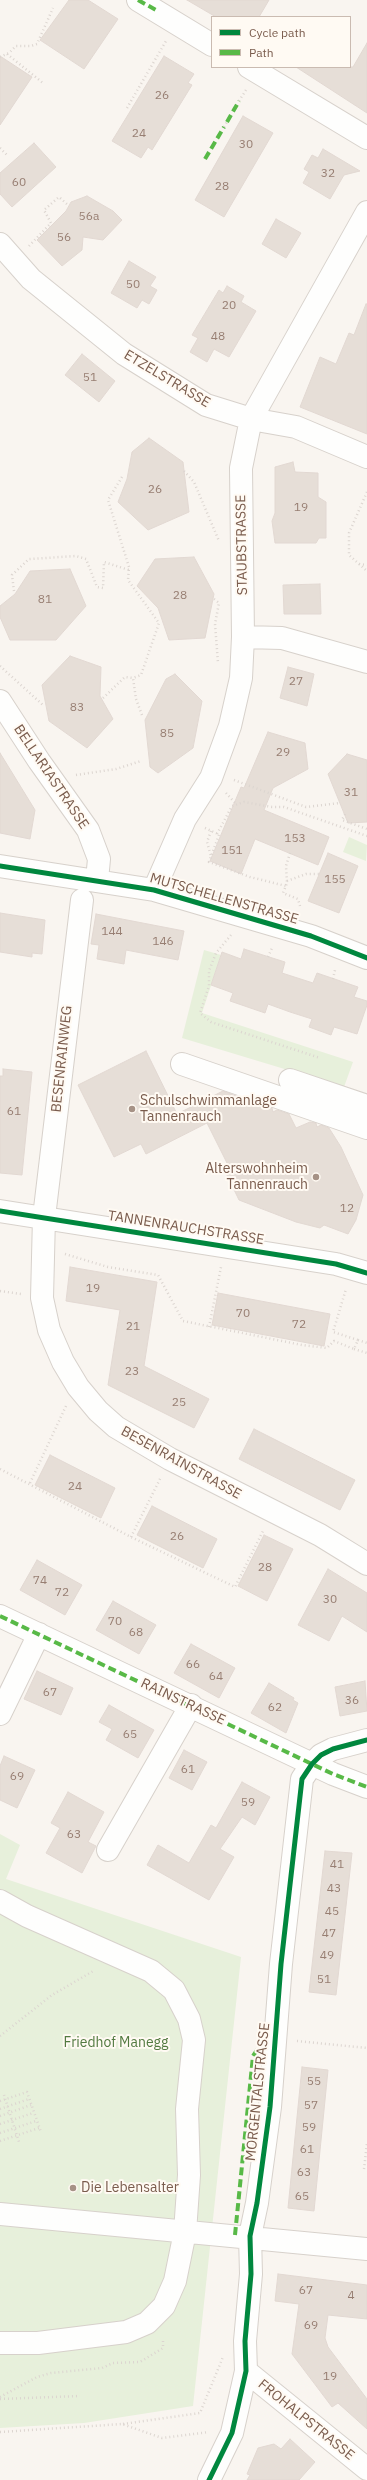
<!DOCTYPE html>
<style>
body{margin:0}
#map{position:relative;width:367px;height:2480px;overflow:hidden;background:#f9f5f0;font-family:"IBM Plex Sans",sans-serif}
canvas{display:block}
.legend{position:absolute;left:211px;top:16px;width:140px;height:52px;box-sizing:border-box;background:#fffaf3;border:1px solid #cabbb1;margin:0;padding:5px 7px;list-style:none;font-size:12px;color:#7a5c4d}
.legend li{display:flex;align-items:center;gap:8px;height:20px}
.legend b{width:20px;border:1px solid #cabbb1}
</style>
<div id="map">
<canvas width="367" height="2480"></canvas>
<ul class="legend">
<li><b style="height:5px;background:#00873e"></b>Cycle path</li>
<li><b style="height:5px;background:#58b947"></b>Path</li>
</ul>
</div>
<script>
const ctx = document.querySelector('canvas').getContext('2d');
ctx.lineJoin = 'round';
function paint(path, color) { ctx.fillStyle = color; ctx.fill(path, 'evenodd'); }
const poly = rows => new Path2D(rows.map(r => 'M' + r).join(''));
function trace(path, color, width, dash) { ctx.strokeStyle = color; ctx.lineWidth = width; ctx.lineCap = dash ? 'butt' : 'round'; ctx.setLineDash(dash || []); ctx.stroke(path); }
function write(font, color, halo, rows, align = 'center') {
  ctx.font = font + ' "IBM Plex Sans",sans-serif'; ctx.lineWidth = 4; ctx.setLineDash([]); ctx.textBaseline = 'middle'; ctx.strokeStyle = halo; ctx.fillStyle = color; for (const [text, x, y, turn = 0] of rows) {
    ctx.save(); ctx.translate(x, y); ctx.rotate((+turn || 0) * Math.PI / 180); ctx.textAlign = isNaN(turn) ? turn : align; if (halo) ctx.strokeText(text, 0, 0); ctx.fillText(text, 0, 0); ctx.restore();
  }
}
paint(poly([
 [349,837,367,845,366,861,343,852],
 [204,950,221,955,202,1013,353,1062,344,1087,182,1038],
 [0,1834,20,1845,6,1879,241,1957,193,2406,84,2423,0,2428]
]), '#e7f0db');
const building = poly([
 [69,0,88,0,118,19,84,69,40,40,69,0],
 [187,0,269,0,259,17,216,17,187,0],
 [367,43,367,113,296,67,353,67,367,43],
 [0,56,32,77,0,125,0,56],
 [164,56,194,74,188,83,192,85,152,150,148,147,141,158,112,141,164,56],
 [243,116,273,133,224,217,195,200,243,116],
 [34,143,56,167,12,207,0,194,0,173,34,143],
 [323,149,360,171,344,175,330,199,303,183,309,172,304,169,312,155,318,158,323,149],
 [87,196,113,211,122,220,103,240,83,237,82,250,62,266,37,240,66,211,71,202,87,196],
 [276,219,301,233,286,258,262,244,276,219],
 [129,261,156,277,150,286,157,290,149,304,142,300,137,308,111,293,129,261],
 [227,286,244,296,241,302,256,311,229,357,214,349,207,362,190,352,198,338,192,335,219,290,223,293,227,286],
 [366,304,367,304,367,434,300,407,320,357,336,364,349,333,354,335,366,304],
 [82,354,115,381,99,402,65,375,82,354],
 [149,438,183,462,189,512,148,530,118,502,127,479,132,452,149,438],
 [293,462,295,472,318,473,318,497,326,502,326,538,319,538,316,543,275,543,272,521,275,513,275,467,293,462],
 [194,557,214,594,205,638,169,640,158,608,137,586,155,559,194,557],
 [70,569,86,606,56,640,10,640,0,617,0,606,15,594,30,571,70,569],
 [320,584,321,614,284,614,283,585,320,584],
 [70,656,101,667,100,696,113,719,87,748,49,721,42,685,70,656],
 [288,667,314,674,307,706,280,698,288,667],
 [175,674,202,701,193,748,158,773,150,767,145,720,166,679,175,674],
 [268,732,305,743,308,769,273,788,264,810,329,837,318,865,255,839,241,874,210,861,241,787,244,788,268,732],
 [0,753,35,810,30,839,0,833,0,753],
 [347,754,367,760,367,822,348,823,328,774,347,754],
 [328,853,358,866,339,913,308,901,328,853],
 [0,913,45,920,42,954,32,953,32,957,0,952,0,913],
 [96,914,184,931,178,960,126,950,124,964,97,959,99,945,91,944,96,914],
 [244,949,285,962,282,973,313,983,317,973,358,987,354,997,367,1001,367,1005,357,1034,334,1027,331,1035,309,1027,312,1019,290,1012,268,1004,265,1013,230,1001,233,993,211,985,222,952,241,959,244,949],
 [146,1051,177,1114,223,1091,236,1096,241,1105,250,1101,272,1108,273,1112,277,1110,289,1114,296,1128,310,1122,316,1123,317,1127,321,1125,329,1128,341,1147,363,1195,356,1220,348,1234,324,1225,320,1228,296,1222,239,1200,223,1167,228,1165,207,1123,146,1154,141,1144,114,1157,78,1085,146,1051],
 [3,1069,32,1072,22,1175,0,1173,0,1076,3,1076,3,1069],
 [70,1267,157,1282,144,1366,209,1399,194,1428,108,1385,120,1310,66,1301,70,1267],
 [218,1293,330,1314,324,1346,212,1325,218,1293],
 [254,1429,355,1480,340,1510,239,1459,254,1429],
 [50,1455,115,1488,101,1518,35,1485,50,1455],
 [152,1506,217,1539,203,1568,137,1535,152,1506],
 [264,1535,293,1549,267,1601,238,1586,264,1535],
 [37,1560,82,1585,65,1615,20,1590,37,1560],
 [328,1569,367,1593,367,1632,342,1616,329,1641,298,1625,328,1569],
 [113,1601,156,1625,139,1654,96,1630,113,1601],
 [191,1644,235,1668,219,1698,174,1673,191,1644],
 [37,1671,73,1688,61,1715,24,1699,37,1671],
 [365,1681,367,1711,340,1716,335,1687,365,1681],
 [269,1683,294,1698,293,1700,298,1703,286,1733,251,1713,269,1683],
 [109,1705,154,1730,138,1758,106,1740,112,1729,99,1722,109,1705],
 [184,1750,207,1762,192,1790,169,1778,184,1750],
 [4,1756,35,1770,17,1808,0,1800,0,1766,4,1756],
 [242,1782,270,1797,255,1825,242,1817,220,1849,234,1857,209,1900,147,1865,158,1845,189,1863,211,1825,216,1828,242,1782],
 [68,1792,104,1812,88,1842,96,1846,82,1873,46,1853,60,1828,51,1823,68,1792],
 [325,1851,352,1853,336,1995,309,1992,325,1851],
 [302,2067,328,2070,314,2211,288,2208,302,2067],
 [278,2274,367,2285,367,2319,328,2315,325,2338,328,2347,367,2399,367,2429,338,2403,332,2407,292,2354,299,2304,275,2301,278,2274],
 [290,2439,315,2462,299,2480,247,2480,250,2475,247,2474,258,2448,274,2444,281,2449,290,2439]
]);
paint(building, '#e6ded7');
trace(building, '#e2d8d2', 1);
const minor = poly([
 [138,0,212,45],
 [249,67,367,138],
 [0,244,31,279,124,354,206,405,251,419,296,427,367,457],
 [243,637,282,638,367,662],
 [0,701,39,761,88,830,99,859,97,880],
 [0,866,154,890,311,936,367,958],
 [154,890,185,819,211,778,230,726,241,678,243,637,241,468,251,419,367,212],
 [82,900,44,1217,42,1298,49,1330,63,1362,78,1387,98,1411,116,1427,170,1459,320,1535,367,1564],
 [182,1064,367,1128],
 [290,1080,367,1106],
 [0,1211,336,1264,367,1273],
 [0,1616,333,1774,367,1787],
 [0,1714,39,1634],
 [108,1850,191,1705],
 [0,1901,27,1916,151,1971,174,1990,189,2019,194,2040,187,2109,189,2175,185,2232,175,2281,164,2306,147,2323,126,2332,38,2343,0,2343],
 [0,2214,367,2249],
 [246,2371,367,2469],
 [209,2480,232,2433,246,2371,245,2341,251,2274,250,2236,257,2203,270,2107,281,1964,302,1779,312,1764,321,1755,333,1749,367,1740]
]);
trace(minor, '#d7d1cb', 24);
trace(poly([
 [7,54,43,83],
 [0,57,9,53,16,46,31,46,37,44,53,8],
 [239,101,246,90],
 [127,108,166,41],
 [224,127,227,122],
 [0,148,7,155],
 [29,246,51,223,44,210,59,197,68,205],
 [184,471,194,482,219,541],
 [122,477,108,500,129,567,128,580,159,623,141,675,133,678,136,699,142,715],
 [367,492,349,533,349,555,367,571],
 [359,564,367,565],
 [14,591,12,575,29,559,76,556,86,559,97,587,103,588,104,562,129,570],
 [214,599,219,603,215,624,218,663],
 [0,666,44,706],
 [103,698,125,677,133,678],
 [76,775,116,769,141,761],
 [234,780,306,807,340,803],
 [226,793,236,804],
 [345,814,342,820,367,829],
 [205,828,218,834],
 [211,831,207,842,211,856],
 [217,834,232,806,244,802,272,807,284,807,367,836],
 [219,835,209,862,250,877,286,886],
 [290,853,286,866,287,883,283,893,298,899,300,906],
 [287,881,306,874,319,874],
 [231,935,216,953,209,971,209,986,200,1013,211,1022,320,1058],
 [268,957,272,948],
 [333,979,335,970],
 [65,1254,108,1267,158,1275,183,1321,302,1345,327,1348,334,1341,354,1349,358,1340,333,1332,346,1289],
 [0,1291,21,1294],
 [209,1327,221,1267],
 [358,1340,367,1343],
 [354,1349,367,1353],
 [0,1469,131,1537,235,1587,263,1531],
 [30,1483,66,1406],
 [131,1537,161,1477],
 [0,2036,52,1995,95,1970],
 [297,2041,367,2048],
 [4,2095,19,2142],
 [0,2101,27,2092,41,2132],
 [0,2109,29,2099],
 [0,2116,31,2105],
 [0,2124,33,2113],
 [0,2133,36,2121],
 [0,2141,39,2128],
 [364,2169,367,2143],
 [0,2397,37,2377,51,2373,102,2368,113,2363,140,2362,163,2348,163,2339],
 [0,2399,80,2396],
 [123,2424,200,2413,223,2357],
 [0,2432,122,2424,162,2438,209,2432]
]), '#dcd5d0', 2.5, [1, 3]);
trace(minor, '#fefefd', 22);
trace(poly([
 [138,0,156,10],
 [227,122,239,101],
 [205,159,224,127],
 [0,1616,333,1774,367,1787],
 [235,2235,253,2056,261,2044]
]), '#58b947', 4, [8, 4]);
trace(poly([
 [0,866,154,890,311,936,367,958],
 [0,1211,336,1264,367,1273],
 [209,2480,232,2433,246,2371,245,2341,251,2274,250,2236,257,2203,270,2107,281,1964,302,1779,312,1764,321,1755,333,1749,367,1740]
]), '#00873e', 5);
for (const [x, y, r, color] of [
 [132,1109,4,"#a69286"],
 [316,1177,4,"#a69286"],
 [73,2188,4,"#a69286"]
]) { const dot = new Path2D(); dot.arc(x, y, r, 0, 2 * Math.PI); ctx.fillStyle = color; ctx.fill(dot); trace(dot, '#fffaf3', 1.5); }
write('12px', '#977e72', null, [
 ["26",162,96],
 ["24",139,134],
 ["30",246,145],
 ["32",328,174],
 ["60",19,183],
 ["28",222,187],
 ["56a",89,217],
 ["56",64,238],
 ["50",133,285],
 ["20",229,306],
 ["48",218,337],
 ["51",90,378],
 ["26",155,490],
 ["19",301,508],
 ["28",180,596],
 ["81",45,600],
 ["27",296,682],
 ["83",77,708],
 ["85",167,734],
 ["29",283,753],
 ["31",351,793],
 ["153",295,839],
 ["151",232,851],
 ["155",335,880],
 ["144",112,932],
 ["146",163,942],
 ["61",14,1112],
 ["12",347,1209],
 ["19",93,1289],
 ["70",243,1314],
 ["72",299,1325],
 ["21",133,1327],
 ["23",132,1372],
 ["25",179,1403],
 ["24",75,1487],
 ["26",177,1537],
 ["28",265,1568],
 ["74",40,1581],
 ["72",62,1593],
 ["30",330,1600],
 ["70",115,1622],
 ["68",136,1633],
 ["66",193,1665],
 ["64",216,1677],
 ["67",50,1693],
 ["36",352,1701],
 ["62",275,1708],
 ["65",130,1735],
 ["61",188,1770],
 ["69",17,1777],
 ["59",248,1803],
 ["63",74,1835],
 ["41",337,1865],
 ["43",334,1889],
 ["45",332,1912],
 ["47",329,1934],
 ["49",327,1956],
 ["51",324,1980],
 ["55",314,2082],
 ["57",311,2106],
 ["59",309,2128],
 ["61",307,2150],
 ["63",304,2173],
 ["65",302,2197],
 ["67",306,2291],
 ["4",351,2296],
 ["69",311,2326],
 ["19",330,2377]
]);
write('14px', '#7a5c4d', '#fffaf3', [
 ["ETZELSTRASSE",167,379,31],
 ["STAUBSTRASSE",242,545,-91],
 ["BELLARIASTRASSE",51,777,56],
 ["MUTSCHELLENSTRASSE",224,899,16],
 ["BESENRAINWEG",62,1059,-84],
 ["TANNENRAUCHSTRASSE",186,1228,9],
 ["BESENRAINSTRASSE",181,1463,29],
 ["RAINSTRASSE",183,1702,25],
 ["MORGENTALSTRASSE",258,2092,-84],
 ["FROHALPSTRASSE",306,2420,39]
]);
write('14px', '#7a5c4d', '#fffaf3', [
 ["Schulschwimmanlage",140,1101],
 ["Tannenrauch",140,1117],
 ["Alterswohnheim",308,1169,"right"],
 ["Tannenrauch",308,1185,"right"],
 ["Die Lebensalter",81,2188]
], 'left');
write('14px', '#537a41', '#fffaf3', [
 ["Friedhof Manegg",116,2043]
]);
</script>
